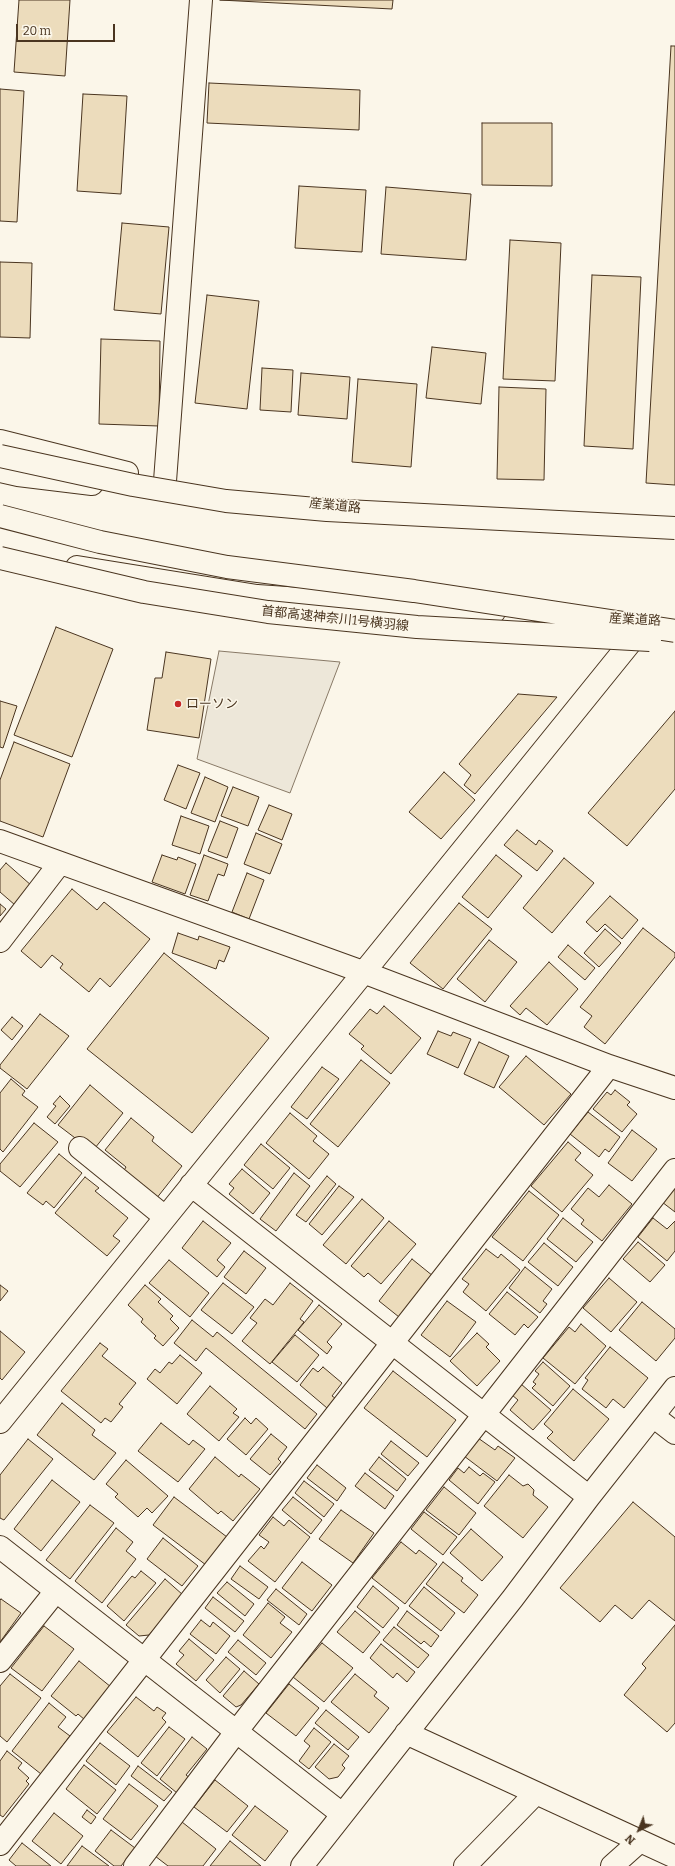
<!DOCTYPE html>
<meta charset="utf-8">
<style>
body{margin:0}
#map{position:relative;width:675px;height:1866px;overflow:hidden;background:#fbf6e9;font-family:Bitter,serif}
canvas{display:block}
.north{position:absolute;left:619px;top:1810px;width:40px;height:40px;-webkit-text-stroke:3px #fbf6e9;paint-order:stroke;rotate:223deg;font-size:11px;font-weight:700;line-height:16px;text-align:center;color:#4a3520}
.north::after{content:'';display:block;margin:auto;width:14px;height:18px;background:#4a3520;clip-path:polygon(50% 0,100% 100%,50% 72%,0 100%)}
.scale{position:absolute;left:16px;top:24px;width:99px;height:18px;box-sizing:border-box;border:2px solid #4a3520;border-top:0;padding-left:5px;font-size:12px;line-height:14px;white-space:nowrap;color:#4a3520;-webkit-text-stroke:3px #fbf6e9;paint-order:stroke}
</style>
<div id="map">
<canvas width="675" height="1866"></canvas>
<div class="north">N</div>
<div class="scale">20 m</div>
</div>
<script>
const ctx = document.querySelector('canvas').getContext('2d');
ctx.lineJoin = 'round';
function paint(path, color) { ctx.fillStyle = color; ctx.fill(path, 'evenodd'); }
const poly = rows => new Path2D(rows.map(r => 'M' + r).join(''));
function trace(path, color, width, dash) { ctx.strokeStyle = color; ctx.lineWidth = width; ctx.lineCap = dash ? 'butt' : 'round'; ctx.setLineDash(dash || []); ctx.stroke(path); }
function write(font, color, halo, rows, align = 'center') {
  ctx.font = font + ' Bitter,"Noto Sans JP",serif'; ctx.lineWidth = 3; ctx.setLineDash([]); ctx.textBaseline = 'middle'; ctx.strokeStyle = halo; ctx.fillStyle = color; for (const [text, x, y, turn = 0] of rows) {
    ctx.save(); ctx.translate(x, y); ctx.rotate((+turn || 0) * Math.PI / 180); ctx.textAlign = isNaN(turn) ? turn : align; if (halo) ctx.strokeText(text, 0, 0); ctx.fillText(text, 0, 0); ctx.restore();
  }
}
const parking = poly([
 [219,651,340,662,290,793,197,759,219,651]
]);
paint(parking, '#ede7d9');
trace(parking, '#887966', 1);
const building = poly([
 [19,0,70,0,65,76,14,72,19,0],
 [220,0,393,0,392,9,220,0],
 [671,46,675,46,675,485,646,483,671,46],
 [209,83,360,90,359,130,207,123,209,83],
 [0,89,24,91,17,222,0,221,0,89],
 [83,94,127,96,121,194,77,191,83,94],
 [482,123,552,123,552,186,482,185,482,123],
 [299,186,366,190,362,252,295,248,299,186],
 [386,187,471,194,466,260,381,254,386,187],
 [122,223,169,227,161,314,114,310,122,223],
 [510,240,561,243,555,381,503,379,510,240],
 [0,262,32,263,30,338,0,337,0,262],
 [592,275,641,277,633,449,584,446,592,275],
 [207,295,259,301,247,409,195,403,207,295],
 [101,339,160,341,159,426,99,424,101,339],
 [432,347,486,353,481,404,426,398,432,347],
 [262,368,293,370,291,412,260,410,262,368],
 [301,373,350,377,347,419,298,415,301,373],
 [358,379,417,384,411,467,352,462,358,379],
 [499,387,546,389,544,480,497,479,499,387],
 [56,627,113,649,72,757,14,735,56,627],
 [166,652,211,659,199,738,147,730,155,678,162,678,166,652],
 [518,694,557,697,475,794,464,785,471,775,459,764,518,694],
 [0,701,17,706,3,748,0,747,0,701],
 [675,711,675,789,627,846,588,813,675,711],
 [14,742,70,764,43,837,0,821,0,780,14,742],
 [178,765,200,773,186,809,164,800,178,765],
 [444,772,475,800,441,839,409,812,444,772],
 [205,777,228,787,215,822,191,813,205,777],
 [233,787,259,797,248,826,221,816,233,787],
 [269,805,292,814,282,840,258,830,269,805],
 [181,816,209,826,200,854,172,845,181,816],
 [220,821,238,828,227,858,208,851,220,821],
 [517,830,536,845,539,840,553,851,537,871,504,845,517,830],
 [256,833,282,844,270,874,244,864,256,833],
 [162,855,177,860,178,857,196,864,185,894,152,882,162,855],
 [204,855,228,864,224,876,218,874,208,901,190,895,204,855],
 [496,855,522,876,488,918,462,897,496,855],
 [564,858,594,883,552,933,523,908,564,858],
 [6,863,32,886,15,905,0,892,0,870,6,863],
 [247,873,264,880,249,919,232,912,247,873],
 [72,889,97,910,104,902,150,939,110,987,100,978,89,992,60,968,63,964,52,955,41,968,21,951,72,889],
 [610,896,638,920,622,939,605,924,597,932,586,922,610,896],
 [459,903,492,929,443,989,410,963,459,903],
 [0,904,6,909,0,916,0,904],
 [643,928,675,953,675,957,605,1044,584,1027,592,1016,580,1007,643,928],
 [605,929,621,943,599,967,584,953,605,929],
 [178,933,198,940,199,936,230,947,224,962,219,960,216,969,172,953,178,933],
 [489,940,517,962,485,1002,457,979,489,940],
 [568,945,595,968,585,980,558,957,568,945],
 [164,953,269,1038,192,1133,87,1049,164,953],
 [549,962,578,989,547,1025,526,1008,520,1015,510,1006,549,962],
 [384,1006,421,1038,391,1074,361,1049,364,1046,349,1034,370,1009,377,1014,384,1006],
 [40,1014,69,1036,27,1089,0,1068,0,1065,40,1014],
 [12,1017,23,1026,12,1040,1,1030,12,1017],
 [438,1031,451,1036,453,1032,471,1039,458,1068,427,1054,438,1031],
 [479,1042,509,1056,494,1088,464,1074,479,1042],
 [526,1056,571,1094,544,1125,499,1087,526,1056],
 [361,1060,390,1083,338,1147,310,1124,361,1060],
 [322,1067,339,1079,307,1119,291,1107,322,1067],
 [11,1079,25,1091,22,1095,38,1107,3,1152,0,1149,0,1093,11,1079],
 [90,1085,123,1113,95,1148,83,1144,58,1125,90,1085],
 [615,1090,630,1102,627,1105,637,1114,622,1132,593,1109,607,1092,611,1095,615,1090],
 [60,1096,70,1106,55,1124,47,1117,56,1106,53,1104,60,1096],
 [588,1112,620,1137,609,1152,605,1149,599,1157,570,1134,588,1112],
 [290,1113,317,1136,313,1141,329,1154,309,1179,266,1143,290,1113],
 [131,1118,154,1137,152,1141,182,1166,156,1199,123,1172,126,1167,105,1150,131,1118],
 [34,1123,58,1142,20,1187,0,1171,0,1164,34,1123],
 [632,1130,657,1149,632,1181,608,1163,632,1130],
 [568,1142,581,1153,575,1160,593,1175,562,1212,531,1186,568,1142],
 [261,1144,290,1168,273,1189,244,1165,261,1144],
 [59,1154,82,1173,54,1208,46,1201,43,1205,27,1193,59,1154],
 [242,1169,270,1193,253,1214,229,1194,234,1188,229,1184,242,1169],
 [294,1173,310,1186,276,1231,260,1219,294,1173],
 [327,1176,336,1184,306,1222,296,1215,327,1176],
 [85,1177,99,1188,95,1191,128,1218,113,1236,120,1241,107,1256,55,1213,85,1177],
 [609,1185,632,1204,602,1241,581,1224,584,1220,571,1209,588,1188,599,1197,609,1185],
 [339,1186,354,1197,322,1235,309,1224,339,1186],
 [675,1187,675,1212,662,1202,675,1187],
 [529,1191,559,1215,523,1261,492,1237,529,1191],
 [362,1199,384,1218,346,1264,323,1245,362,1199],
 [563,1218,593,1242,576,1262,547,1239,563,1218],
 [653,1218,667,1229,675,1221,675,1251,667,1261,638,1237,653,1218],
 [203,1221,231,1243,217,1260,225,1267,217,1277,182,1248,203,1221],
 [389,1221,416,1244,381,1284,368,1273,364,1277,351,1266,389,1221],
 [638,1242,665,1265,650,1282,623,1259,638,1242],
 [544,1243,573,1267,558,1286,528,1262,544,1243],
 [486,1249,498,1258,501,1254,520,1270,486,1311,463,1292,469,1284,462,1279,486,1249],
 [244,1251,266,1268,246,1294,224,1277,244,1251],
 [412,1259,433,1276,399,1317,379,1301,412,1259],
 [169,1260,209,1293,190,1317,149,1283,169,1260],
 [525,1267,552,1289,543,1301,547,1304,540,1313,509,1288,525,1267],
 [609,1278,637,1302,611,1332,583,1308,609,1278],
 [223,1283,254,1307,232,1334,201,1310,223,1283],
 [290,1283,313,1301,300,1319,304,1322,270,1364,242,1341,257,1323,250,1318,265,1299,273,1305,290,1283],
 [0,1285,8,1291,0,1301,0,1285],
 [145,1285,161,1299,158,1302,173,1316,170,1319,179,1328,163,1346,154,1338,156,1336,141,1322,143,1319,128,1305,145,1285],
 [507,1292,538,1317,528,1328,524,1324,515,1335,489,1314,507,1292],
 [447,1301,476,1322,450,1357,421,1335,447,1301],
 [642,1302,675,1329,675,1338,656,1361,619,1330,642,1302],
 [319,1305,342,1324,327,1342,332,1347,327,1354,298,1330,319,1305],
 [192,1320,213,1337,217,1332,317,1414,305,1429,206,1348,196,1361,174,1343,192,1320],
 [581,1324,606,1346,575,1384,543,1358,569,1327,575,1332,581,1324],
 [0,1331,25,1352,2,1380,0,1378,0,1331],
 [477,1333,489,1344,486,1347,500,1361,477,1386,450,1361,477,1333],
 [295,1335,319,1355,297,1382,272,1362,295,1335],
 [100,1343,108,1349,102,1356,136,1383,119,1404,123,1407,111,1422,105,1418,101,1423,61,1391,100,1343],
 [610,1347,648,1378,624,1408,613,1399,606,1408,582,1389,588,1380,585,1378,610,1347],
 [180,1355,202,1373,177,1404,147,1379,155,1369,160,1373,169,1362,172,1364,180,1355],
 [543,1362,570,1386,553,1406,532,1388,536,1384,533,1382,539,1374,535,1371,543,1362],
 [323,1367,342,1383,332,1396,335,1398,327,1408,300,1385,313,1368,318,1372,323,1367],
 [393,1371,456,1420,427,1457,364,1408,393,1371],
 [521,1384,551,1410,533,1430,510,1410,518,1400,512,1395,521,1384],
 [210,1386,237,1409,233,1413,239,1417,219,1441,187,1414,210,1386],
 [573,1389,609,1419,574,1461,547,1438,553,1432,544,1424,573,1389],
 [62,1403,95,1430,92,1435,116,1453,94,1480,37,1435,62,1403],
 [245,1418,251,1424,256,1418,268,1429,246,1455,227,1439,245,1418],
 [161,1423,189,1445,193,1440,205,1449,178,1482,138,1451,161,1423],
 [271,1434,287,1447,278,1459,281,1462,270,1475,250,1459,271,1434],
 [478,1438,495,1450,498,1446,515,1458,497,1481,464,1456,478,1438],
 [28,1439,53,1459,4,1520,0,1518,0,1475,28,1439],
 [391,1441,419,1463,408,1476,381,1454,391,1441],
 [215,1457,239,1477,241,1474,260,1489,233,1521,221,1511,218,1514,189,1489,215,1457],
 [379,1457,406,1479,397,1491,369,1470,379,1457],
 [126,1460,168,1496,152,1513,147,1508,138,1517,115,1497,118,1494,106,1484,126,1460],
 [317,1465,346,1488,337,1501,307,1478,317,1465],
 [469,1467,480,1476,483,1473,495,1482,478,1504,449,1480,458,1468,464,1473,469,1467],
 [365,1473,394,1496,385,1509,355,1486,365,1473],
 [509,1475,523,1486,528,1484,534,1490,533,1495,548,1507,523,1538,484,1506,509,1475],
 [52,1480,80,1502,41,1551,14,1529,52,1480],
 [304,1481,334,1504,324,1517,295,1493,304,1481],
 [444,1487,476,1513,459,1535,426,1510,444,1487],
 [174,1497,227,1537,206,1565,153,1525,174,1497],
 [293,1497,322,1520,311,1534,282,1510,293,1497],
 [633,1502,675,1537,675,1621,649,1600,632,1619,615,1605,600,1622,560,1588,633,1502],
 [90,1505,114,1523,70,1579,46,1560,90,1505],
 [341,1510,374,1533,353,1563,319,1539,341,1510],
 [424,1512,457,1537,443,1555,411,1529,424,1512],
 [273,1517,284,1526,289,1520,310,1537,275,1582,248,1561,261,1546,264,1549,269,1542,259,1535,273,1517],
 [116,1528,133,1542,126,1551,136,1559,102,1603,75,1581,116,1528],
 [471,1529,503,1557,482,1581,450,1553,471,1529],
 [163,1538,198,1566,182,1586,147,1559,163,1538],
 [401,1542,416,1554,419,1550,437,1564,405,1604,372,1578,401,1542],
 [302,1562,332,1585,312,1611,282,1588,302,1562],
 [443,1562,463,1578,461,1581,478,1595,464,1613,426,1584,443,1562],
 [240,1566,268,1587,259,1599,231,1579,240,1566],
 [141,1571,156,1583,124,1621,107,1606,132,1576,135,1578,141,1571],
 [165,1579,183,1595,149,1635,139,1636,126,1625,165,1579],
 [227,1582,254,1604,245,1616,217,1593,227,1582],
 [373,1586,399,1608,383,1628,357,1607,373,1586],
 [424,1587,455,1613,441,1631,409,1606,424,1587],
 [276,1589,307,1614,299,1625,267,1600,276,1589],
 [213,1597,244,1621,235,1632,205,1608,213,1597],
 [1,1599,21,1613,0,1642,0,1600,1,1599],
 [268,1603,285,1617,280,1623,292,1632,271,1658,243,1635,268,1603],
 [355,1611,380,1632,363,1653,337,1632,355,1611],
 [407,1611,439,1636,431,1647,424,1641,421,1644,397,1625,407,1611],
 [201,1620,210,1627,213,1622,230,1636,216,1654,190,1634,201,1620],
 [675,1625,675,1723,667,1732,624,1695,646,1668,642,1664,675,1625],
 [44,1626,74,1649,42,1691,11,1668,44,1626],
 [394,1627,429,1655,418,1668,383,1640,394,1627],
 [189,1639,214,1660,196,1681,176,1664,184,1655,179,1651,189,1639],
 [238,1640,266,1663,256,1675,228,1652,238,1640],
 [322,1643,353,1668,324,1702,293,1677,322,1643],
 [381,1644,415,1672,407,1682,397,1673,393,1678,370,1658,381,1644],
 [226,1657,240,1669,220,1693,206,1680,226,1657],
 [79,1661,111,1687,85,1720,78,1714,76,1716,51,1696,79,1661],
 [244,1671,259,1684,241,1705,236,1707,223,1696,244,1671],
 [10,1674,41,1698,7,1742,0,1736,0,1686,10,1674],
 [355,1674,377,1692,374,1696,389,1708,369,1733,331,1702,355,1674],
 [289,1684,319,1708,296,1736,266,1713,289,1684],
 [136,1697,154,1711,157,1707,166,1713,162,1718,166,1722,138,1757,107,1732,136,1697],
 [49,1703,66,1717,58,1727,70,1736,41,1774,12,1751,49,1703],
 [326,1710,359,1737,348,1750,315,1723,326,1710],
 [169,1727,185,1739,157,1776,141,1763,169,1727],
 [314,1728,331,1742,309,1769,299,1761,310,1746,304,1741,314,1728],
 [192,1737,207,1749,186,1775,190,1778,177,1793,160,1779,192,1737],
 [100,1743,130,1766,116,1785,86,1761,100,1743],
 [334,1744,349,1756,342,1765,345,1768,338,1777,329,1779,315,1767,334,1744],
 [7,1751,22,1763,18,1768,29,1778,26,1781,29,1784,3,1817,0,1815,0,1761,7,1751],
 [84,1765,116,1790,97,1814,66,1789,84,1765],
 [138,1766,172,1792,164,1801,131,1776,138,1766],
 [215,1780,248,1806,227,1832,194,1807,215,1780],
 [129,1784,158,1806,131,1840,103,1819,129,1784],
 [255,1806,288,1831,265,1861,232,1835,255,1806],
 [87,1810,96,1817,91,1824,82,1817,87,1810],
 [54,1813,83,1836,61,1864,32,1841,54,1813],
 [182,1822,216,1849,203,1866,168,1866,155,1856,182,1822],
 [111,1830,135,1848,121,1866,114,1866,95,1851,111,1830],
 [230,1841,261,1866,210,1866,230,1841],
 [22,1843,51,1866,16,1866,9,1860,22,1843],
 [82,1846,109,1866,67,1866,82,1846]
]);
paint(building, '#ecdcbc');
trace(building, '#4a3520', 1);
const minor = poly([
 [165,481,201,0],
 [0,841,363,972,609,1066,675,1088],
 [0,941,60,863],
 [80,1148,165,1217],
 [191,1185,589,1497],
 [653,1416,675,1433],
 [0,1422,643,627],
 [0,1547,342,1814],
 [0,1661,56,1591],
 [406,1733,675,1857],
 [0,1844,609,1066],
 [135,1866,236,1732,675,1170],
 [302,1866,513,1598,589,1497,675,1388],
 [465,1866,536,1793],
 [612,1866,640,1841]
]);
const major = poly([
 [0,441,127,473],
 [77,567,257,596,494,612]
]);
const highway = poly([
 [0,471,18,475,92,484]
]);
trace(minor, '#4a3520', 24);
trace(major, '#4a3520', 24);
trace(highway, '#4a3520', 24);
trace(minor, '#fbf6e9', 22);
trace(major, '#fbf6e9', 22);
trace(highway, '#fbf6e9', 22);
const highwayBridge = poly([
 [0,456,133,485,226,501,327,510,675,528],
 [0,516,100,542,227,567,414,591,675,631],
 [0,558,144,592,268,612,417,627,650,640]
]);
trace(highwayBridge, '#4a3520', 24, []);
trace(highwayBridge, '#fbf6e9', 22);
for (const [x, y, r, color] of [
 [178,704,4,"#c62828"]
]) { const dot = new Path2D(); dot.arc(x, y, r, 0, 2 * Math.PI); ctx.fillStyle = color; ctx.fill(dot); trace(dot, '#fbf6e9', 1.5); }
write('13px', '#4a3520', '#fbf6e9', [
 ["産業道路",335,506,6],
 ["首都高速神奈川1号横羽線",335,619,6],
 ["産業道路",635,620,3]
]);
write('13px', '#4a3520', '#fbf6e9', [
 ["ローソン",186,704]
], 'left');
</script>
